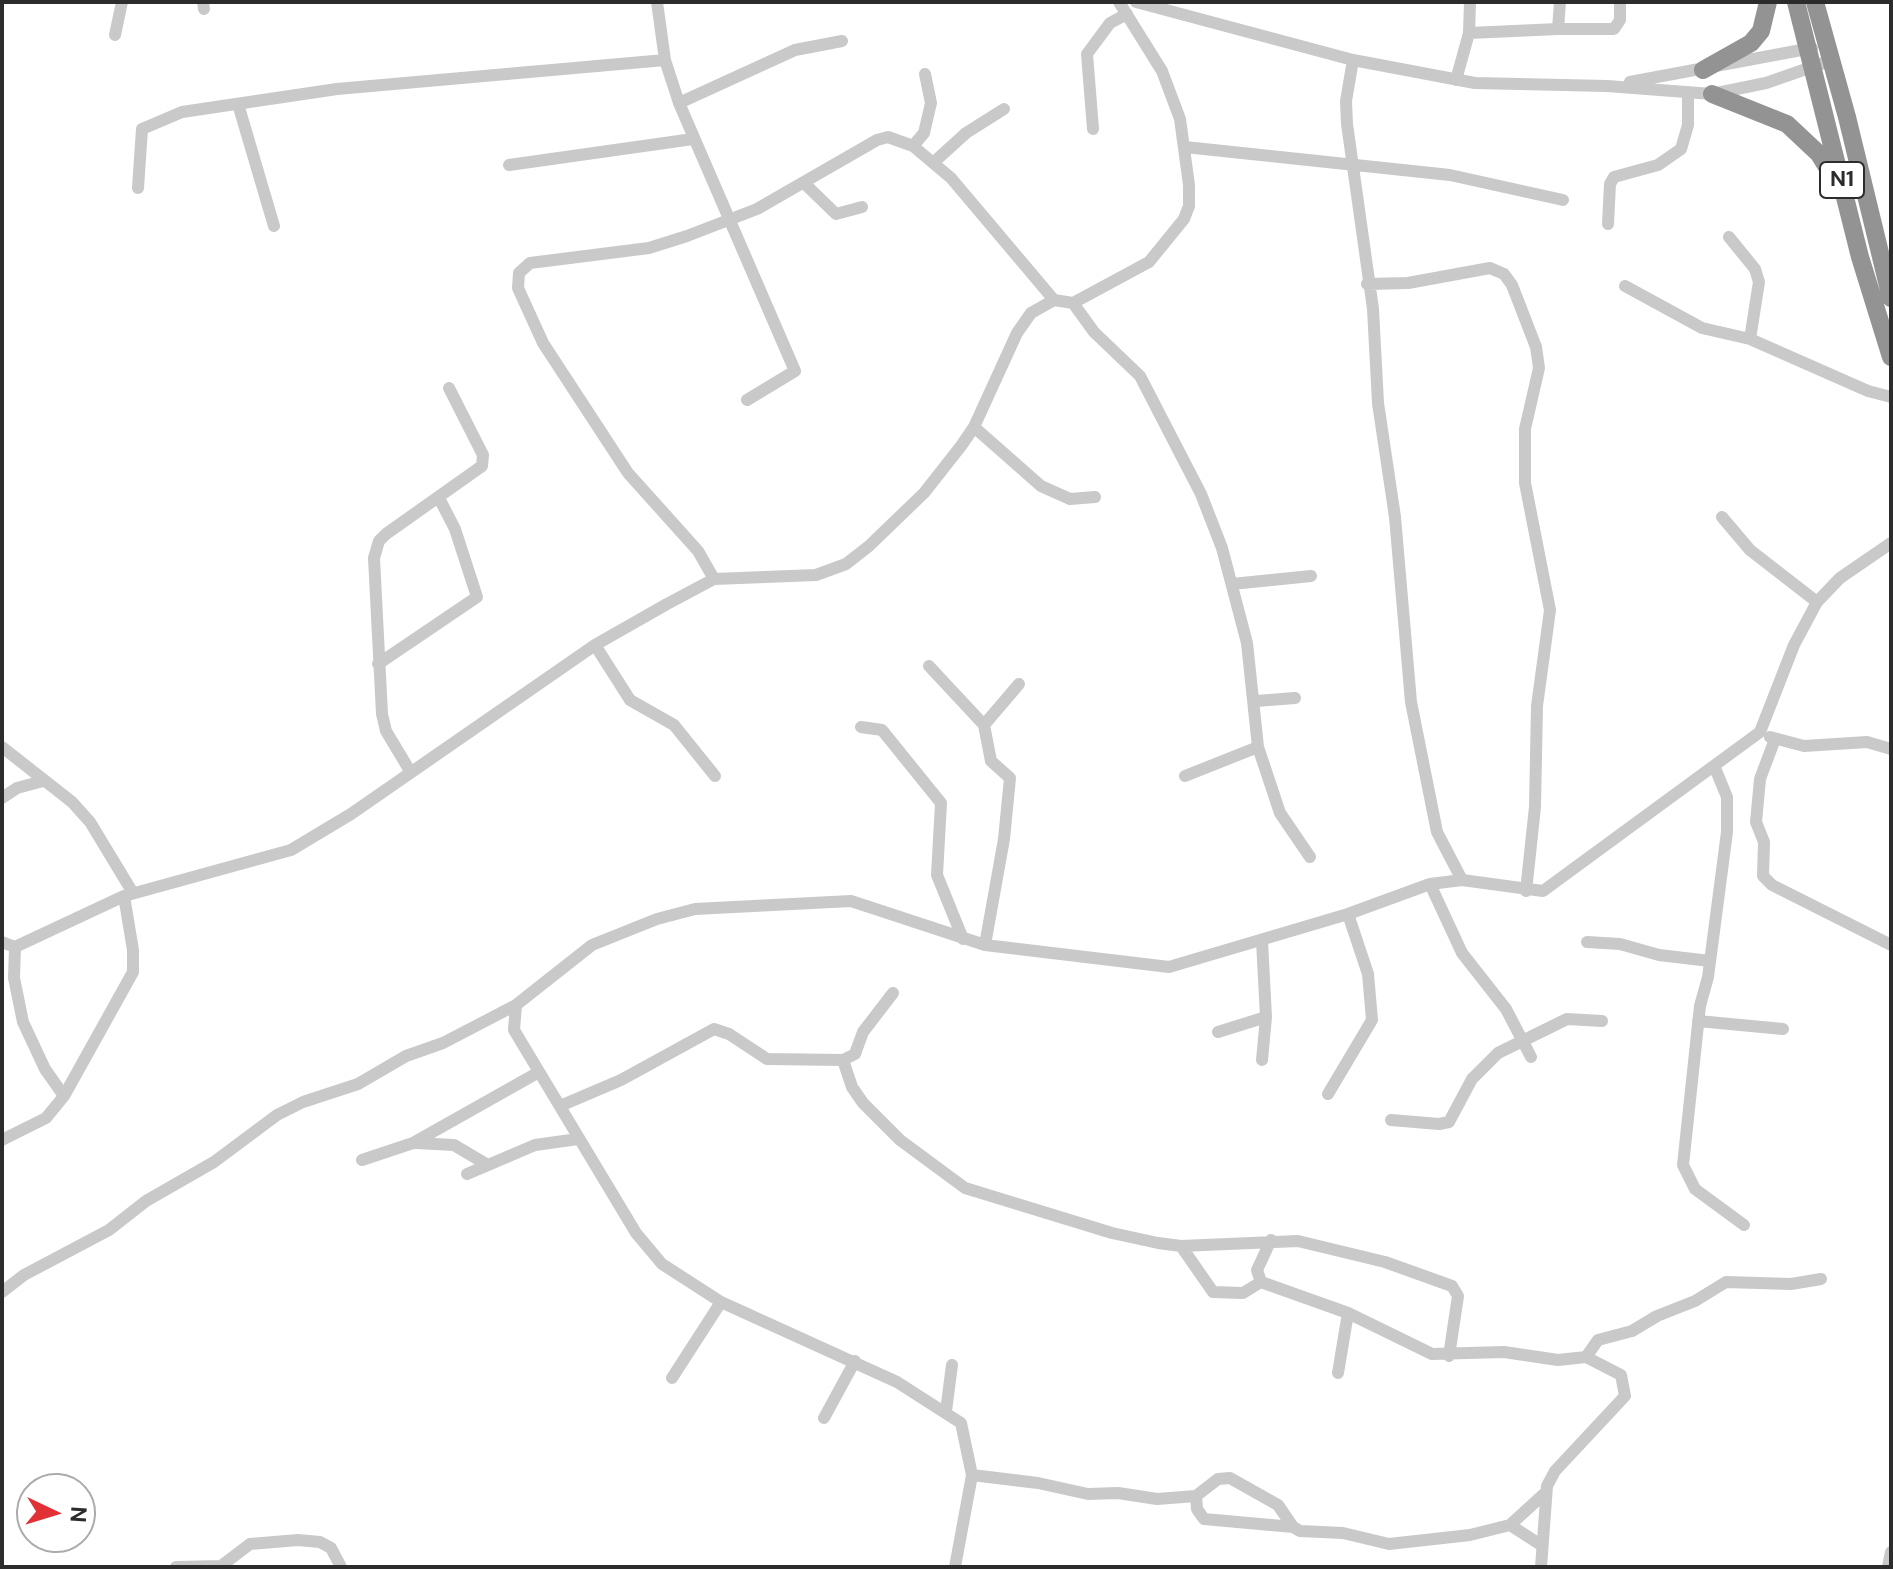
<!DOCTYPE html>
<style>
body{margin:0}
#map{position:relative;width:1893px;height:1569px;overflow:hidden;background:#fff;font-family:"DM Sans",sans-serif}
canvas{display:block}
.frame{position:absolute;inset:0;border:4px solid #2c2c2c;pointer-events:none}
.north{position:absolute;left:16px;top:1473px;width:80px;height:80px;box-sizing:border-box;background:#fff;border:2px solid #ababab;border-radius:50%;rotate:94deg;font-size:22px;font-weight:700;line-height:32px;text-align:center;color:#2c2c2c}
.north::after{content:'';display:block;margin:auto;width:28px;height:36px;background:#e23037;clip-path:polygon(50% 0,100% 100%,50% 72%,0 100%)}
</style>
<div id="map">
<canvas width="1893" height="1569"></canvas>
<div class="frame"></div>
<div class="north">N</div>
</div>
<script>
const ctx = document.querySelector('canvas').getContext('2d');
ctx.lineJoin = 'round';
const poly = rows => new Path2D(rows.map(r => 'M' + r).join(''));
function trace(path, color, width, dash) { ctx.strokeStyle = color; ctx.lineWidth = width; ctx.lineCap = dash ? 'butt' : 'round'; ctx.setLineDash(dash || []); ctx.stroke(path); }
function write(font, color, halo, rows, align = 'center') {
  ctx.font = font + ' "DM Sans",sans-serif'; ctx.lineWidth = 8; ctx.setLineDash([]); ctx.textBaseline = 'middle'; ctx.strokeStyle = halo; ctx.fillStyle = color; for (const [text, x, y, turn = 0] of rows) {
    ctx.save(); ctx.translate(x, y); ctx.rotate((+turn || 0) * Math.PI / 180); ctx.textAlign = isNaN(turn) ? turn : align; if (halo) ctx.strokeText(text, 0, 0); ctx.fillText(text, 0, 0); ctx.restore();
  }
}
trace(poly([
 [203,2,204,9],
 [657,2,665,60,679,103,795,371,747,400],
 [1136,2,1353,60,1475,83,1607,86,1712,94,1766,83,1832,60],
 [1558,29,1614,29,1620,20,1620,2],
 [1469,33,1558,29,1560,2],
 [115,35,122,2],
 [1353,60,1346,101,1347,124,1373,309,1378,403,1395,517,1411,702,1437,832,1462,880,1543,891,1760,732,1794,645,1817,602,1840,578,1891,543],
 [1456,80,1469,33,1470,2],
 [1630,82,1812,48],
 [679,103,795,50,842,41],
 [238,104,274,226],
 [1093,129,1087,54,1110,23,1127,14],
 [913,146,924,133,931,103,925,74],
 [1185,147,1450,175,1563,200],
 [933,163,966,133,1004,109],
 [509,165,693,139],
 [805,184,836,214,862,207],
 [138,188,142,129,182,112,337,89,665,60],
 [1608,224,1610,184,1614,177,1658,165,1681,149,1688,125,1688,92],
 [1729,237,1755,269,1759,282,1750,339,1868,391,1891,397],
 [1367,284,1408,283,1490,268,1504,274,1512,285,1536,347,1539,368,1525,429,1525,483,1550,610,1537,706,1535,807,1526,891],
 [1625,286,1702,328,1750,339],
 [1073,303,1094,332,1140,376,1201,494,1222,548,1247,643,1258,747,1280,813,1310,857],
 [974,427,1041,486,1070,499,1095,497],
 [1722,517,1750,550,1817,602],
 [714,579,698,551,628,473,543,343,518,288,519,273,530,263,649,248,687,236,757,209,877,140,888,137,913,146,951,178,1054,300],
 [1232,584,1311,576],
 [595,645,630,700,674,725,715,776],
 [378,664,477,597,455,529,439,498],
 [929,666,984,725,991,761,1010,778,1004,839,985,945],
 [1256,701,1295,698],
 [984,725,1019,684],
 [861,727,882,730,941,803,937,875,963,939],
 [1770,737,1804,746,1867,742,1891,749],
 [1775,739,1760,779,1756,822,1764,842,1763,876,1772,885,1891,945],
 [2,747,72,802,90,822,133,893],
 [1715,768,1727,797,1727,832,1708,977,1700,1006,1683,1165,1695,1189,1744,1225],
 [410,771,386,731,382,714,374,558,379,541,386,534,482,466,483,455,449,388],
 [1185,776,1258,747],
 [2,798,17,788,43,781],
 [1430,884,1462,953,1506,1009,1531,1057],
 [2,942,15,947,124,896,291,850,351,814,595,645,667,604,714,579,816,575,846,564,869,546,924,493,961,446,974,427,1017,333,1031,313,1054,300,1073,303,1149,262,1184,219,1189,206,1189,185,1180,119,1162,71,1119,2],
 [1587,942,1620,944,1659,955,1710,961],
 [1698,1021,1783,1029],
 [1218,1032,1266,1017],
 [843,1060,852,1087,863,1103,900,1140,965,1188,1112,1233,1158,1243,1181,1246,1298,1241,1385,1262,1452,1286,1458,1296,1449,1356],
 [1262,1060,1266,1017,1262,941],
 [1328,1094,1372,1020,1368,974,1348,914],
 [64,1096,133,972,133,950,124,896],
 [560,1106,621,1080,714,1029,729,1034,767,1059,843,1060,855,1054,863,1032,893,993],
 [1391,1120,1439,1124,1449,1122,1472,1079,1498,1053,1567,1019,1602,1021],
 [2,1140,46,1118,64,1096,45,1069,23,1022,14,978,15,947],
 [416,1143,454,1145,486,1164],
 [362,1160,413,1143,539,1072],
 [467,1174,535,1145,578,1139],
 [1271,1240,1257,1270,1261,1282,1348,1313,1432,1354,1504,1352,1558,1360,1586,1357,1621,1375,1625,1396,1555,1471,1547,1486,1541,1567],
 [1181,1246,1213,1292,1243,1293,1261,1282],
 [2,1292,24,1275,109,1230,146,1201,214,1162,277,1115,303,1102,358,1084,406,1056,443,1043,516,1005],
 [1586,1357,1598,1340,1632,1331,1657,1316,1695,1301,1726,1282,1791,1284,1821,1279],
 [1338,1373,1348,1313],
 [672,1378,721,1302],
 [946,1411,952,1365],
 [824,1418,855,1361],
 [972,1475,1038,1483,1088,1494,1118,1493,1157,1499,1196,1496,1218,1479,1230,1478,1278,1505,1293,1527],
 [1196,1496,1197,1509,1204,1519,1293,1527,1300,1531,1343,1533,1389,1544,1470,1535,1510,1525,1544,1494],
 [1510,1525,1541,1545],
 [176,1567,221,1566,250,1544,298,1540,320,1542,331,1548,341,1567],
 [955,1567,972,1475,961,1423,897,1382,721,1302,662,1264,636,1233,514,1030,516,1005,592,945,657,919,695,909,851,901,985,945,1169,967,1348,914,1430,884,1462,880],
 [1888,1567,1891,1552]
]), '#c9c9c9', 12);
trace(poly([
 [1796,2,1860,257,1891,357],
 [1815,2,1847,117,1891,298],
 [1703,70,1751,43,1761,31,1768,2],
 [1712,94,1787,124,1819,154,1838,185]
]), '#939393', 18);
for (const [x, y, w] of [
 [1842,180,44]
]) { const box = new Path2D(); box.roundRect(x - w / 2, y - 18, w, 36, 6); ctx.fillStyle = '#fff'; ctx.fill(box); trace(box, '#2c2c2c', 2); }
write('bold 22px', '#2c2c2c', null, [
 ["N1",1842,180]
]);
</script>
